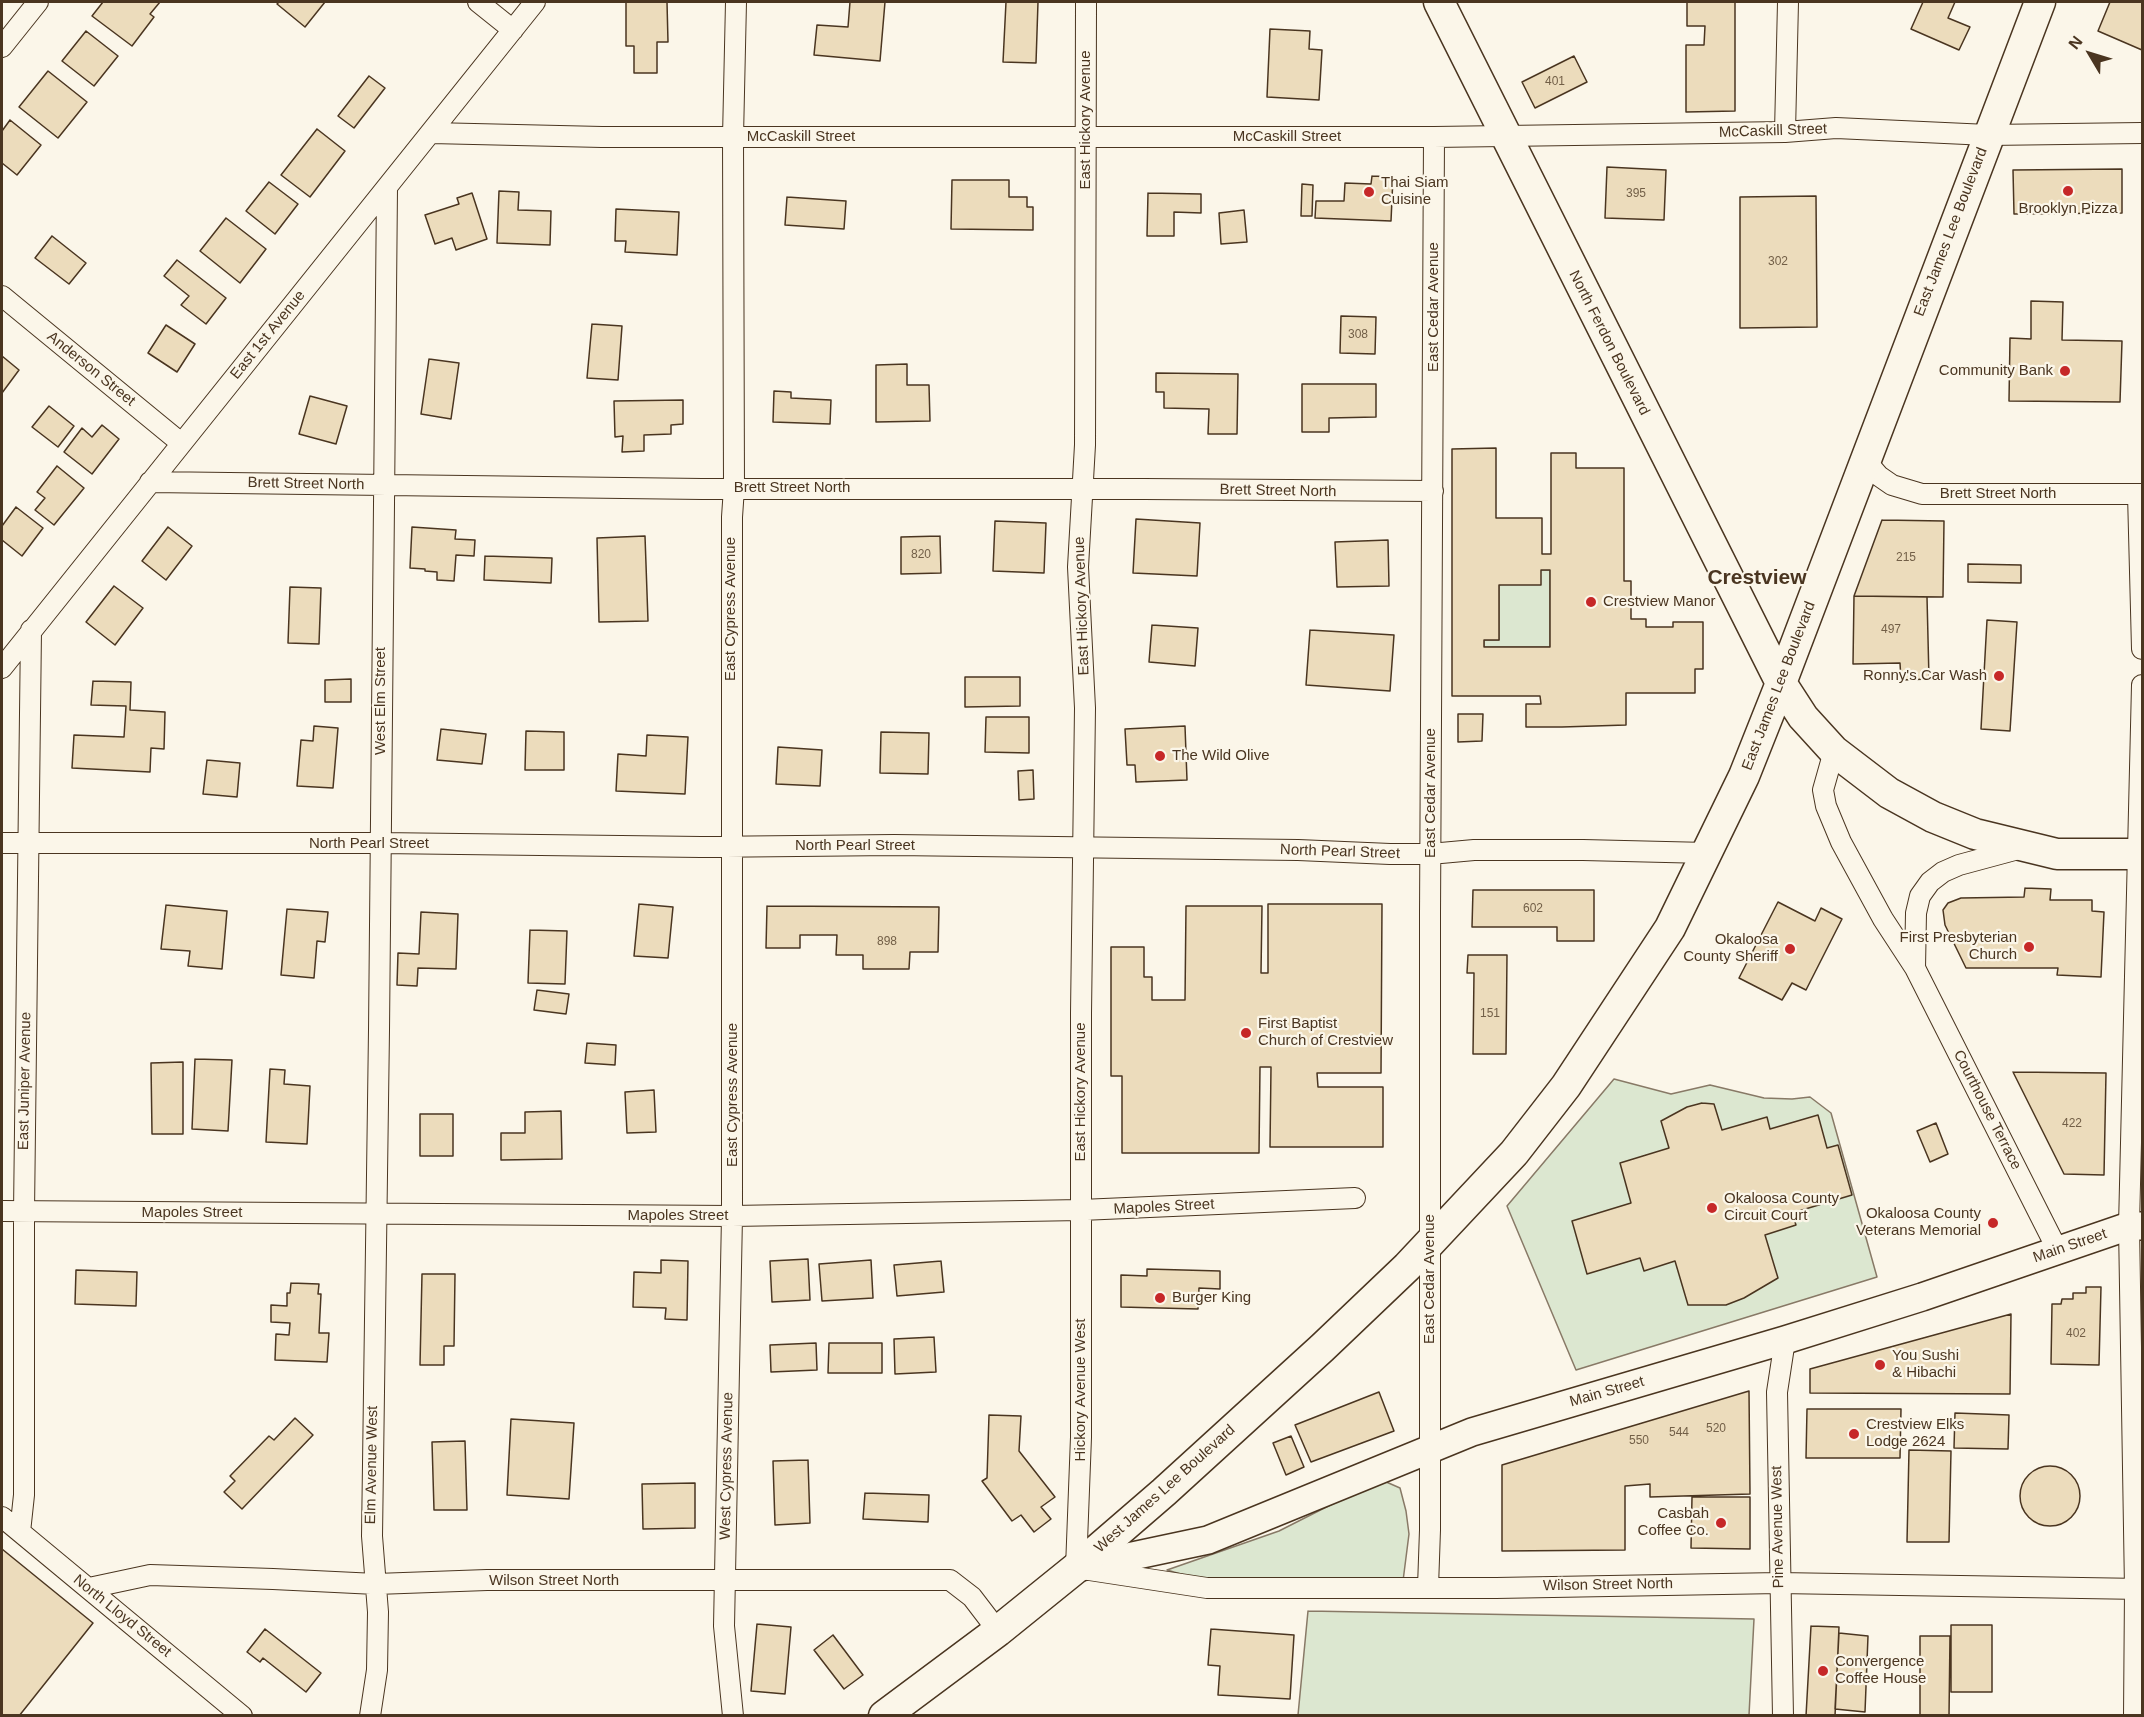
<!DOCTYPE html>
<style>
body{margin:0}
#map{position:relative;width:2144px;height:1717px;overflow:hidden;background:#fbf6e9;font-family:Arial,sans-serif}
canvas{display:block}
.frame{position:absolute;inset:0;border:3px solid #4a3520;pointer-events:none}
.north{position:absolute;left:2060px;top:24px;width:60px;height:60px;-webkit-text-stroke:4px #fbf6e9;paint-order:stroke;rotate:308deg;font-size:16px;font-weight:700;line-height:24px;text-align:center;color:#4a3520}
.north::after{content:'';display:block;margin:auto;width:21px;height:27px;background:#4a3520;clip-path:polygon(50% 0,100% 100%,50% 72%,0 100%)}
</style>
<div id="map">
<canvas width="2144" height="1717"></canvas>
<div class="frame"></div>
<div class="north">N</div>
</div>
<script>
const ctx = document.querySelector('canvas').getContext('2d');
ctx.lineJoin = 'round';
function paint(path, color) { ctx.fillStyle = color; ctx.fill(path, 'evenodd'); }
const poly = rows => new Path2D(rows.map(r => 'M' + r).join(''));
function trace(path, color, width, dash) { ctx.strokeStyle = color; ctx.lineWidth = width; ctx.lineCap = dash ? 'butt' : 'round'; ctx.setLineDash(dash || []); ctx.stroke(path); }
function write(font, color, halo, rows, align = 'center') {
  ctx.font = font + ' Arial,sans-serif'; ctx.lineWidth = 4.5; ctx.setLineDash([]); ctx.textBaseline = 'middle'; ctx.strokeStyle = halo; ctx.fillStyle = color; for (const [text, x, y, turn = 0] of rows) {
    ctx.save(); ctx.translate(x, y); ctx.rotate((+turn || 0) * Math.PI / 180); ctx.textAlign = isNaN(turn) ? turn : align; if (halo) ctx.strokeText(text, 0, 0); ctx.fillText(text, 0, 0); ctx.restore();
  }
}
const green = poly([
 [1541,570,1550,570,1550,647,1484,647,1484,640,1499,640,1499,585,1541,570],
 [1614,1079,1671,1094,1710,1085,1764,1098,1792,1099,1810,1097,1831,1113,1877,1277,1576,1370,1507,1206,1614,1079],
 [1384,1481,1400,1488,1406,1511,1409,1534,1403,1581,1211,1583,1167,1570,1279,1531,1348,1496,1384,1481],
 [1308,1611,1754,1619,1749,1715,1298,1715,1308,1611]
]);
paint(green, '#dce7d0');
trace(green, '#887966', 1.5);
const building = poly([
 [103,2,160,2,150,14,154,17,132,46,92,16,103,2],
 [279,2,325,2,305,27,277,4,279,2],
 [604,2,667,2,668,42,657,42,657,73,634,73,634,46,626,46,626,2,604,2],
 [850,2,885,2,880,61,814,55,817,25,848,27,850,2],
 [1006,2,1038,2,1036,63,1003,62,1006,2],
 [1687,2,1735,2,1735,111,1686,112,1686,45,1704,45,1705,26,1687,26,1687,2],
 [1923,2,1955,2,1948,18,1970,27,1959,50,1911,29,1923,2],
 [2110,2,2142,2,2142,50,2098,31,2110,2],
 [1270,29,1310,31,1309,49,1322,50,1319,100,1267,97,1270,29],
 [86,31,118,56,94,86,62,61,86,31],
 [1574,56,1587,82,1535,108,1522,82,1574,56],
 [48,71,87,102,58,138,19,107,48,71],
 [369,76,385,88,354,128,338,116,369,76],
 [10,120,41,145,17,175,2,163,2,131,10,120],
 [317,129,345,151,310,197,281,175,317,129],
 [1607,167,1666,170,1664,220,1605,218,1607,167],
 [2122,169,2122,213,2014,214,2013,170,2122,169],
 [1372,176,1393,177,1391,221,1315,218,1316,201,1344,201,1345,183,1371,184,1372,176],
 [952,180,1009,180,1009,197,1027,197,1027,207,1033,207,1033,230,951,229,952,180],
 [269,182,298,204,275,234,246,211,269,182],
 [1302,184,1313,185,1312,216,1301,216,1302,184],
 [499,191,519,192,518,210,551,211,550,245,497,243,499,191],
 [472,193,487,239,456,250,452,238,435,244,425,215,459,204,457,198,472,193],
 [1148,193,1201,194,1201,213,1174,212,1174,236,1147,236,1148,193],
 [1816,196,1817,327,1740,328,1740,197,1816,196],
 [787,197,846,201,844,229,785,225,787,197],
 [616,209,679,212,677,255,625,252,626,241,615,241,616,209],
 [1244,210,1247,242,1221,244,1219,213,1244,210],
 [226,218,266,249,240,283,200,251,226,218],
 [52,236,86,263,69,284,35,258,52,236],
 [177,260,226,298,206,324,181,305,189,296,164,276,177,260],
 [2031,301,2063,302,2062,340,2122,341,2120,402,2009,401,2010,338,2031,339,2031,301],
 [1341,316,1376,317,1375,354,1340,353,1341,316],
 [592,324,622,326,618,380,587,378,592,324],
 [166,325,195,344,177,372,148,353,166,325],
 [2,356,19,370,2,393,2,356],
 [429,359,459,363,451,419,421,414,429,359],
 [907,364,907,385,929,385,930,421,876,422,876,365,907,364],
 [1156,373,1238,374,1237,434,1208,434,1209,409,1164,408,1164,392,1156,392,1156,373],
 [1302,384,1376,384,1376,417,1329,418,1329,432,1302,432,1302,384],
 [774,391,791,392,791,398,831,400,830,424,773,422,774,391],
 [310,396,347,406,336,444,299,434,310,396],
 [683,400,683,424,671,425,671,434,644,435,644,451,622,452,623,436,615,437,614,401,683,400],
 [49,406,74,426,58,447,32,427,49,406],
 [102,425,119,439,92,474,64,452,82,428,92,437,102,425],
 [1496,448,1496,518,1542,518,1542,554,1551,554,1551,453,1576,453,1576,468,1624,468,1624,581,1631,581,1631,619,1646,619,1646,627,1673,627,1673,622,1703,622,1703,669,1695,669,1695,693,1626,693,1626,725,1562,727,1526,727,1526,704,1541,704,1540,696,1452,696,1452,449,1496,448],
 [1541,570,1550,570,1550,647,1484,647,1484,640,1499,640,1499,585,1541,585,1541,570],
 [57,466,84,488,54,525,35,510,45,498,37,492,57,466],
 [16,507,43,528,22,556,2,540,2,526,16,507],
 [1136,519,1200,523,1197,576,1133,573,1136,519],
 [1882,520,1944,521,1943,597,1854,596,1882,520],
 [995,521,1046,523,1044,573,993,571,995,521],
 [168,527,192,546,166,580,142,561,168,527],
 [412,527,456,530,455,539,475,540,474,556,456,555,454,581,437,580,437,572,425,571,425,569,410,568,412,527],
 [645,536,648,621,599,622,597,538,645,536],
 [940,536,941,573,901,574,901,537,940,536],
 [1388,540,1389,586,1337,587,1335,542,1388,540],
 [485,556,552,558,551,583,484,580,485,556],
 [1968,564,2021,565,2021,583,1968,582,1968,564],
 [114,586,143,608,115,645,86,622,114,586],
 [290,587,321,588,319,644,288,643,290,587],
 [1854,596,1927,597,1929,679,1901,680,1900,663,1853,664,1854,596],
 [1987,620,2017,622,2010,731,1981,729,1987,620],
 [1152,625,1198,628,1195,666,1149,662,1152,625],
 [1310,630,1394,635,1390,691,1306,685,1310,630],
 [965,677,1020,677,1020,706,965,707,965,677],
 [351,679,351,702,325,702,325,680,351,679],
 [93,681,131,682,130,710,165,712,164,749,151,748,150,772,72,768,74,735,124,737,126,706,91,705,93,681],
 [1458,714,1483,714,1482,741,1458,742,1458,714],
 [986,717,1029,717,1029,753,985,752,986,717],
 [314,726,338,728,333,788,297,786,301,740,313,741,314,726],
 [1185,726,1187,780,1136,782,1135,765,1127,765,1125,729,1185,726],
 [441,729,486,734,482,764,437,760,441,729],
 [526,731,564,732,564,770,525,770,526,731],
 [881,732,929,733,928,774,880,773,881,732],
 [647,735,688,737,685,794,616,791,618,754,646,756,647,735],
 [778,747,822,750,820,786,776,784,778,747],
 [207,760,240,763,237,797,203,794,207,760],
 [1033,770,1034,799,1019,800,1018,771,1033,770],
 [2025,888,2051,889,2050,900,2092,900,2092,911,2104,912,2101,977,2057,975,2058,968,1966,968,1945,925,1943,910,1948,903,1961,898,2024,897,2025,888],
 [1473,890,1594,890,1594,941,1557,941,1557,927,1472,927,1473,890],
 [1778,902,1815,921,1821,908,1842,919,1806,990,1792,983,1782,1000,1739,978,1778,902],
 [639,904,673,907,668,958,634,956,639,904],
 [1268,904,1382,904,1381,1073,1317,1073,1318,1087,1383,1087,1383,1147,1270,1147,1271,1067,1260,1067,1259,1153,1122,1153,1122,1076,1111,1076,1111,947,1144,947,1144,977,1152,977,1152,1000,1185,1000,1186,906,1262,906,1261,973,1268,973,1268,904],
 [166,905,227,911,222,969,188,966,190,951,161,949,166,905],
 [767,906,939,907,938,952,910,952,909,969,863,969,863,955,836,955,837,935,800,935,800,948,766,948,767,906],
 [287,909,328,912,325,942,317,941,314,978,281,975,287,909],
 [421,912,458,914,456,969,418,968,417,986,397,985,398,953,419,954,421,912],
 [530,930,567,931,565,984,528,983,530,930],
 [1468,955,1507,955,1506,1054,1473,1054,1474,973,1467,973,1468,955],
 [537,990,569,994,566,1014,534,1010,537,990],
 [587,1043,616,1045,615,1065,585,1063,587,1043],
 [195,1059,232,1060,228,1131,192,1129,195,1059],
 [183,1062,183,1134,152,1134,151,1063,183,1062],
 [270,1069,285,1070,284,1084,310,1086,307,1144,266,1142,270,1069],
 [2013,1072,2106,1073,2104,1175,2064,1174,2013,1072],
 [654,1090,656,1132,627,1133,625,1092,654,1090],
 [1702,1103,1714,1104,1722,1130,1767,1117,1770,1129,1818,1115,1827,1148,1838,1145,1852,1195,1792,1213,1796,1225,1765,1235,1778,1278,1744,1298,1726,1305,1688,1305,1675,1261,1644,1271,1640,1258,1587,1274,1572,1221,1631,1203,1620,1163,1669,1148,1661,1121,1687,1107,1702,1103],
 [561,1111,562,1159,501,1160,501,1133,525,1133,525,1112,561,1111],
 [420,1114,453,1114,453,1156,420,1156,420,1114],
 [1936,1123,1948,1154,1930,1162,1917,1131,1936,1123],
 [808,1259,810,1300,772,1302,770,1261,808,1259],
 [661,1260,688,1261,687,1320,665,1319,666,1308,633,1307,634,1272,661,1273,661,1260],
 [871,1260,873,1298,822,1301,819,1264,871,1260],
 [941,1261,944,1292,897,1296,894,1265,941,1261],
 [1147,1269,1220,1271,1220,1289,1199,1288,1198,1309,1121,1307,1121,1275,1147,1276,1147,1269],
 [76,1270,137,1272,136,1306,75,1304,76,1270],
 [422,1274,455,1274,454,1346,444,1346,444,1365,420,1365,422,1274],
 [291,1283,319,1284,318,1294,321,1294,319,1333,329,1333,327,1362,275,1360,276,1334,289,1335,290,1323,271,1322,271,1305,287,1306,287,1293,290,1293,291,1283],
 [2086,1287,2101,1287,2099,1365,2051,1364,2052,1304,2061,1304,2062,1299,2073,1299,2073,1293,2086,1293,2086,1287],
 [2011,1314,2010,1394,1810,1393,1810,1369,2011,1314],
 [934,1337,936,1372,895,1374,894,1339,934,1337],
 [816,1343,817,1370,771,1372,770,1345,816,1343],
 [829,1343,882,1343,882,1373,828,1373,829,1343],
 [1749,1391,1750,1494,1650,1497,1650,1484,1625,1486,1625,1550,1502,1551,1502,1465,1749,1391],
 [1379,1392,1394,1431,1311,1462,1295,1425,1379,1392],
 [1807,1409,1901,1409,1900,1458,1806,1458,1807,1409],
 [1955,1413,2009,1415,2008,1449,1954,1448,1955,1413],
 [989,1415,1021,1416,1019,1451,1055,1497,1041,1507,1051,1519,1034,1532,1021,1515,1012,1521,982,1481,987,1478,989,1415],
 [295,1418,313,1435,242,1509,224,1492,235,1481,230,1476,269,1436,274,1440,295,1418],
 [511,1419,574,1423,569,1499,507,1495,511,1419],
 [1291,1436,1304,1467,1286,1475,1273,1443,1291,1436],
 [465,1441,467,1510,434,1510,432,1442,465,1441],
 [1909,1450,1951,1451,1949,1542,1907,1542,1909,1450],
 [808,1460,810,1523,775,1525,773,1461,808,1460],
 '2020 1496a30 30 0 1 1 60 0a30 30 0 1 1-60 0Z',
 [695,1483,695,1528,643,1529,642,1484,695,1483],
 [865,1493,929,1495,928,1522,863,1519,865,1493],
 [1692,1497,1750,1497,1750,1549,1691,1548,1692,1497],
 [2,1549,93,1623,19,1716,2,1716,2,1549],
 [757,1624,791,1627,785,1694,751,1691,757,1624],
 [1951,1625,1992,1625,1992,1692,1951,1692,1951,1625],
 [1811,1626,1839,1627,1835,1716,1806,1716,1811,1626],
 [265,1629,321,1673,306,1692,263,1658,260,1662,247,1652,265,1629],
 [1211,1629,1294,1635,1290,1699,1218,1695,1220,1666,1208,1665,1211,1629],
 [1839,1633,1868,1636,1865,1712,1835,1709,1839,1633],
 [833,1635,863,1675,844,1689,814,1650,833,1635],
 [1920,1636,1950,1636,1949,1716,1920,1716,1920,1636]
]);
paint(building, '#ecdcbc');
trace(building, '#4a3520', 1.5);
const street = poly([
 [478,2,513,30],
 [1086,2,1085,445,1078,567,1085,708,1081,1013,1081,1437,1076,1568,1207,1588,1496,1588,1779,1583,2142,1589],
 [2,47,38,2],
 [1785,132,1788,2],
 [431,133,602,137,1434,137,1785,132,1836,128,1988,135,2142,133],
 [2,296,181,443],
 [1865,460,1879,476,1892,485,1922,494,2142,494],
 [150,482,702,489,1144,489,1433,491],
 [2138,494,2142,649],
 [2,668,535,2],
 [1834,751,1823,790,1826,806,1841,842,1883,919,1915,968,2058,1251],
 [2,843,380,843,701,847,894,845,1298,850,1390,854,1430,854,1474,850,1583,850,1707,853],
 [1915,968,1916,913,1920,896,1930,882,1943,872,1959,865,2022,848],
 [2,1211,732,1216,1081,1210,1355,1198],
 [2,1517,242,1716],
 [20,1532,24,1495,24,1212,31,630],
 [1428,1587,1430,1530,1430,913,1434,137],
 [89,1588,150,1575,273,1579,376,1584,487,1580,950,1580,972,1597,998,1631],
 [370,1716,377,1670,378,1612,372,1536,379,1030,387,188],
 [733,1716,724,1626,732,1216,732,517,734,488,733,137,736,2],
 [1783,1716,1777,1392,1785,1340],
 [2134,1716,2135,1589,2129,1226,2142,685]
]);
const secondary = poly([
 [1076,1568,1208,1540,1472,1432,1785,1340,1922,1297,2129,1226,2142,1226]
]);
const primary = poly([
 [1439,2,1781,683,1803,717,1834,751,1889,793,1933,817,1975,834,2057,854,2142,854],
 [884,1716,998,1631,1076,1568,1164,1492,1322,1348,1407,1267,1514,1153,1566,1086,1670,928,1744,776,1781,683,2040,2]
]);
trace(street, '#4a3520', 22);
trace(secondary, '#4a3520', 30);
trace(primary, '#4a3520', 33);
trace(street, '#fbf6e9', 20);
trace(secondary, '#fbf6e9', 27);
trace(primary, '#fbf6e9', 30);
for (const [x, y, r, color] of [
 [2068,191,6,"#c62828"],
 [1369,192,6,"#c62828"],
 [2065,371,6,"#c62828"],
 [1591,602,6,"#c62828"],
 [1999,676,6,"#c62828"],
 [1160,756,6,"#c62828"],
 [2029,947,6,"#c62828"],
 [1790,949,6,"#c62828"],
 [1246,1033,6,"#c62828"],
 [1712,1208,6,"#c62828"],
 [1993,1223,6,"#c62828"],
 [1160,1298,6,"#c62828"],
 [1880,1365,6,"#c62828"],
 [1854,1434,6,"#c62828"],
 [1721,1523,6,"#c62828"],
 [1823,1671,6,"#c62828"]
]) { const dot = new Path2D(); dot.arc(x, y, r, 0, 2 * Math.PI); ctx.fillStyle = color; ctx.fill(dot); trace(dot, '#fbf6e9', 2); }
write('12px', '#725f47', null, [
 ["401",1555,82],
 ["395",1636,194],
 ["302",1778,262],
 ["308",1358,335],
 ["820",921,555],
 ["215",1906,558],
 ["497",1891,630],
 ["602",1533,909],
 ["898",887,942],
 ["151",1490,1014],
 ["422",2072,1124],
 ["402",2076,1334],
 ["520",1716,1429],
 ["544",1679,1433],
 ["550",1639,1441]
]);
write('15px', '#4a3520', '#fbf6e9', [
 ["East Hickory Avenue",1086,120,-90],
 ["McCaskill Street",1773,131,-2],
 ["McCaskill Street",801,137],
 ["McCaskill Street",1287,137],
 ["East James Lee Boulevard",1951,232,-69],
 ["East Cedar Avenue",1434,307,-90],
 ["East 1st Avenue",268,335,-51],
 ["North Ferdon Boulevard",1609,343,63],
 ["Anderson Street",91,369,39],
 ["Brett Street North",306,484,1],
 ["Brett Street North",792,488],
 ["Brett Street North",1278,491,1],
 ["Brett Street North",1998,494],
 ["East Hickory Avenue",1082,606,-92],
 ["East Cypress Avenue",731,609,-90],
 ["East James Lee Boulevard",1779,686,-69],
 ["West Elm Street",381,701,-90],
 ["East Cedar Avenue",1431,793,-90],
 ["North Pearl Street",369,844],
 ["North Pearl Street",855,846],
 ["North Pearl Street",1340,852,2],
 ["East Juniper Avenue",25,1081,-89],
 ["East Hickory Avenue",1081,1092,-90],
 ["East Cypress Avenue",733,1095,-90],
 ["Courthouse Terrace",1987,1110,63],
 ["Mapoles Street",1164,1207,-3],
 ["Mapoles Street",192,1213],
 ["Mapoles Street",678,1216],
 ["Main Street",2070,1246,-19],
 ["East Cedar Avenue",1430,1279,-90],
 ["Hickory Avenue West",1081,1390,-90],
 ["Main Street",1607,1392,-16],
 ["Elm Avenue West",372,1465,-89],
 ["West Cypress Avenue",727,1466,-89],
 ["West James Lee Boulevard",1165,1489,-42],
 ["Pine Avenue West",1778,1527,-91],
 ["Wilson Street North",554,1581],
 ["Wilson Street North",1608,1585,-1],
 ["North Lloyd Street",122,1616,39]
]);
write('15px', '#4a3520', '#fbf6e9', [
 ["Thai Siam",1381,183],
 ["Cuisine",1381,200],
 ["Brooklyn Pizza",2068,209,"center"],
 ["Community Bank",2053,371,"right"],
 ["Crestview Manor",1603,602],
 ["Ronny's Car Wash",1987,676,"right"],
 ["The Wild Olive",1172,756],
 ["First Presbyterian",2017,938,"right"],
 ["Church",2017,955,"right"],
 ["Okaloosa",1778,940,"right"],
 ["County Sheriff",1778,957,"right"],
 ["First Baptist",1258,1024],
 ["Church of Crestview",1258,1041],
 ["Okaloosa County",1724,1199],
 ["Circuit Court",1724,1216],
 ["Okaloosa County",1981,1214,"right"],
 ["Veterans Memorial",1981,1231,"right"],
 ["Burger King",1172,1298],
 ["You Sushi",1892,1356],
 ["& Hibachi",1892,1373],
 ["Crestview Elks",1866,1425],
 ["Lodge 2624",1866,1442],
 ["Casbah",1709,1514,"right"],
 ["Coffee Co.",1709,1531,"right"],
 ["Convergence",1835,1662],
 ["Coffee House",1835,1679]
], 'left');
write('bold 21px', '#4a3520', '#fbf6e9', [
 ["Crestview",1757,578]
]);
</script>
